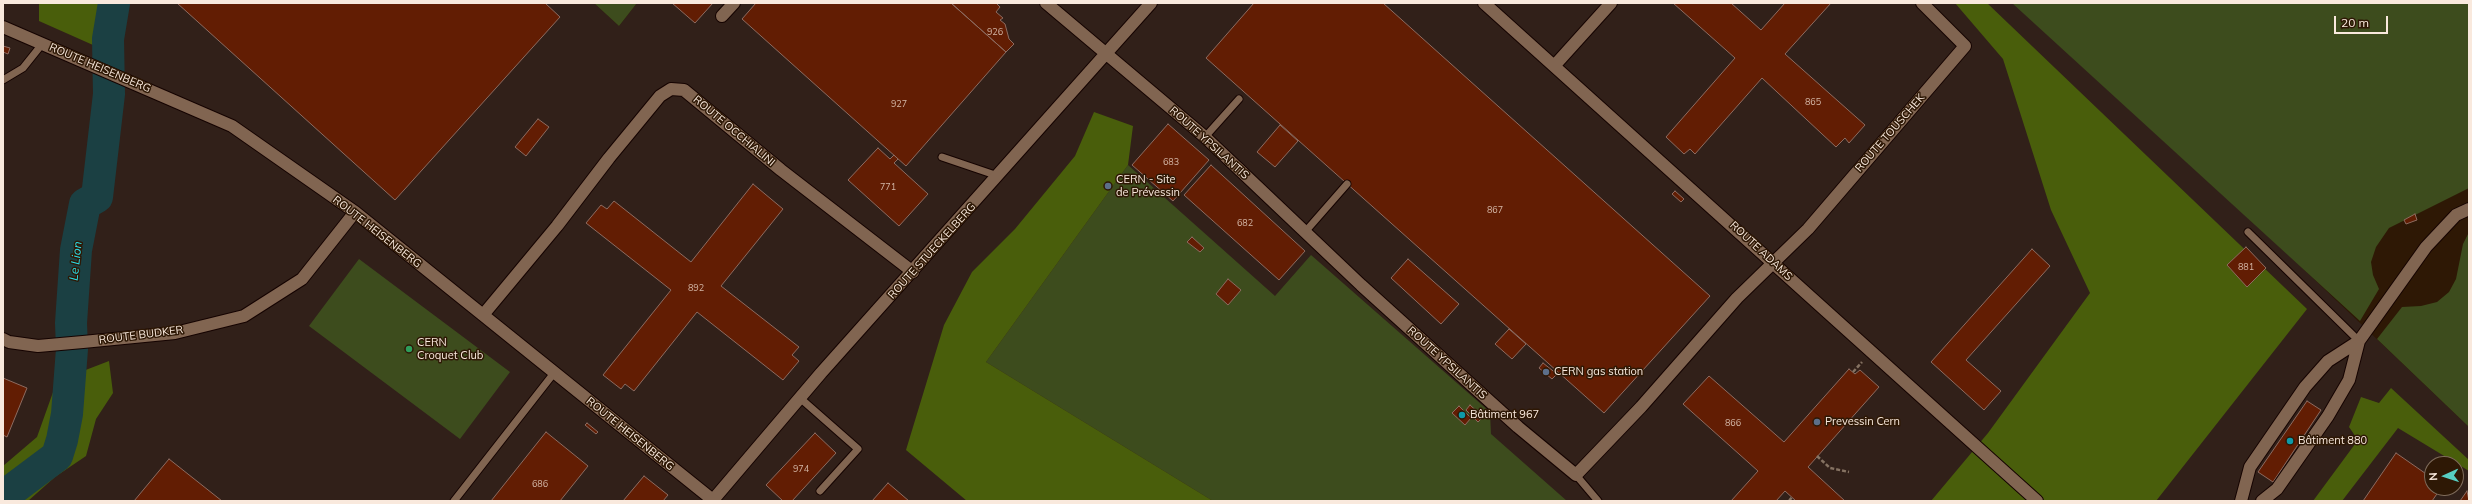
<!DOCTYPE html>
<meta charset="utf-8">
<style>
body{margin:0}
#map{position:relative;width:2472px;height:504px;overflow:hidden;background:#2e1805;font-family:Mulish,sans-serif}
canvas{display:block}
.frame{position:absolute;inset:0;border:4px solid #f9e9dd;pointer-events:none}
.north{position:absolute;left:2424px;top:456px;width:40px;height:40px;box-sizing:border-box;background:#2e1805;border:1px solid #7f6c5b;border-radius:50%;rotate:267deg;font-size:11px;font-weight:700;line-height:16px;text-align:center;color:#f9e9dd}
.north::after{content:'';display:block;margin:auto;width:14px;height:18px;background:#57cec2;clip-path:polygon(50% 0,100% 100%,50% 72%,0 100%)}
.scale{position:absolute;left:2334px;top:16px;width:54px;height:18px;box-sizing:border-box;border:2px solid #f9e9dd;border-top:0;padding-left:5px;font-size:12px;line-height:14px;white-space:nowrap;color:#f9e9dd;-webkit-text-stroke:3px #2e1805;paint-order:stroke}
</style>
<div id="map">
<canvas width="2472" height="504"></canvas>
<div class="frame"></div>
<div class="north">N</div>
<div class="scale">20 m</div>
</div>
<script>
const ctx = document.querySelector('canvas').getContext('2d');
ctx.lineJoin = 'round';
function paint(path, color) { ctx.fillStyle = color; ctx.fill(path, 'evenodd'); }
const poly = rows => new Path2D(rows.map(r => 'M' + r).join(''));
function trace(path, color, width, dash) { ctx.strokeStyle = color; ctx.lineWidth = width; ctx.lineCap = dash ? 'butt' : 'round'; ctx.setLineDash(dash || []); ctx.stroke(path); }
function write(font, color, halo, rows, align = 'center') {
  ctx.font = font + ' Mulish,sans-serif'; ctx.lineWidth = 3; ctx.setLineDash([]); ctx.textBaseline = 'middle'; ctx.strokeStyle = halo; ctx.fillStyle = color; for (const [text, x, y, turn = 0] of rows) {
    ctx.save(); ctx.translate(x, y); ctx.rotate((+turn || 0) * Math.PI / 180); ctx.textAlign = isNaN(turn) ? turn : align; if (halo) ctx.strokeText(text, 0, 0); ctx.fillText(text, 0, 0); ctx.restore();
  }
}
paint(poly([
 [3,3,594,3,619,26,637,3,2013,3,2296,262,2469,427,2469,501,3,501],
 [2432,464,2456,464,2456,488,2432,488]
]), '#312019');
paint(poly([
 [594,3,637,3,619,26],
 [2012,3,2469,3,2469,188,2389,228,2376,247,2371,262,2373,275,2379,289,2360,321],
 [1128,165,1275,296,1311,255,1490,412,1491,434,1567,501,1213,501,986,362],
 [2469,232,2469,427,2377,339,2402,307,2421,306,2437,302,2449,292,2456,279,2463,244],
 [359,259,510,372,460,439,309,326]
]), '#3d4c1d');
paint(poly([
 [39,3,128,3,121,35,120,57,39,21],
 [1955,3,1987,3,2307,309,2156,501,1931,501,1988,433,2090,293,2051,210,2003,59],
 [1094,112,1133,126,1128,165,986,362,1213,501,967,501,906,450,944,325,972,272,1015,229,1075,156],
 [109,361,113,393,96,419,86,456,55,477,28,501,3,501,3,466,37,437,57,381],
 [2391,388,2469,460,2469,471,2398,428,2342,501,2313,501,2358,440,2349,427,2361,397,2379,403]
]), '#495e0b');
trace(poly([
 [4,501,9,492,57,456,62,440,67,414,72,349,71,323,76,250,85,204,97,197,109,94,108,39,114,3]
]), '#1b4043', 32);
const building = poly([
 [177,3,545,3,560,17,395,200,177,3],
 [672,3,713,3,695,23,672,3],
 [756,3,951,3,1006,52,906,166,742,19,756,3],
 [951,3,996,3,1000,7,996,12,1003,18,1000,20,1005,24,1009,39,1014,44,1006,52,951,3],
 [1254,3,1383,3,1710,296,1604,413,1206,58,1254,3],
 [1673,3,1731,3,1761,30,1785,3,1831,3,1785,54,1865,125,1849,143,1845,138,1836,147,1762,78,1695,154,1690,149,1684,154,1666,137,1735,58,1673,3],
 [3,46,10,48,8,54,3,52,3,46],
 [538,119,549,127,526,156,515,147,538,119],
 [1168,124,1209,160,1173,201,1132,165,1168,124],
 [1280,125,1298,141,1275,167,1257,152,1280,125],
 [878,148,890,159,894,155,898,159,894,163,928,194,899,226,848,180,878,148],
 [1211,165,1305,251,1279,280,1184,195,1211,165],
 [753,184,783,209,721,286,799,347,792,355,799,361,783,380,697,312,634,391,625,384,621,389,603,375,671,290,586,223,601,205,607,209,614,201,691,262,753,184],
 [1675,191,1684,199,1681,202,1672,194,1675,191],
 [2415,214,2417,220,2406,224,2404,220,2415,214],
 [1192,237,1204,248,1200,252,1187,242,1192,237],
 [2246,247,2266,268,2247,287,2227,265,2246,247],
 [2032,249,2050,266,1966,360,2001,391,1984,410,1931,362,2032,249],
 [1408,259,1459,304,1441,324,1391,278,1408,259],
 [1228,279,1241,290,1228,305,1216,294,1228,279],
 [1509,329,1526,344,1512,359,1495,344,1509,329],
 [1543,363,1557,374,1552,379,1539,368,1543,363],
 [1849,369,1855,374,1860,370,1879,387,1808,467,1845,501,1796,501,1785,491,1776,501,1731,501,1758,471,1683,404,1709,376,1784,442,1849,369],
 [3,378,27,388,7,437,3,435,3,378],
 [2307,401,2321,410,2273,482,2258,472,2307,401],
 [1470,405,1483,417,1478,422,1466,410,1470,405],
 [1459,406,1471,418,1465,425,1452,413,1459,406],
 [587,423,598,432,596,434,585,425,587,423],
 [546,432,588,466,560,501,491,501,546,432],
 [815,433,836,453,792,501,783,501,766,485,815,433],
 [2396,453,2432,478,2432,488,2441,488,2432,501,2363,501,2396,453],
 [169,459,222,501,134,501,169,459],
 [644,476,668,495,663,501,623,501,644,476],
 [888,483,909,501,872,501,888,483],
 [2467,491,2469,501,2460,501,2467,491]
]);
paint(building, '#621d03');
trace(building, '#8d6b60', 1);
const service = poly([
 [3,80,23,68,43,43],
 [1205,137,1239,99],
 [942,157,998,176],
 [1305,232,1347,184],
 [2248,232,2359,341],
 [800,398,858,449,820,491],
 [1576,475,1598,501],
 [454,501,554,373]
]);
const minor = poly([
 [1046,3,1205,137,1361,285,1518,427,1576,475,1641,407,1737,298,1808,229,1965,46,1922,3],
 [1484,3,2037,501],
 [722,16,734,3],
 [3,27,232,126,355,212,714,501],
 [1555,65,1611,3],
 [483,315,557,226,609,158,660,96,671,89,684,90,781,170,913,272],
 [3,339,9,342,38,346,83,342,175,333,244,316,302,279,355,212],
 [713,500,821,373,1151,3],
 [2241,501,2250,467,2305,387,2328,361,2359,341,2426,247,2456,215,2469,209],
 [2262,501,2277,489,2328,416,2349,380,2359,341]
]);
trace(service, '#150300', 9);
trace(minor, '#150300', 14);
trace(poly([
 [1853,372,1862,362],
 [1817,456,1830,468,1849,472],
 [1789,501,1792,497]
]), '#857262', 2.5, [4, 2]);
trace(service, '#816551', 7);
trace(minor, '#816551', 12);
for (const [x, y, r, color] of [
 [1108,186,4,"#5c6f8a"],
 [409,349,4,"#2e9e5b"],
 [1546,372,4,"#5c6f8a"],
 [1462,415,4,"#0f9aa8"],
 [1817,422,4,"#5c6f8a"],
 [2290,441,4,"#0f9aa8"]
]) { const dot = new Path2D(); dot.arc(x, y, r, 0, 2 * Math.PI); ctx.fillStyle = color; ctx.fill(dot); trace(dot, '#2e1805', 1.5); }
write('9px', '#d3b6a6', null, [
 ["926",995,32],
 ["865",1813,102],
 ["927",899,104],
 ["683",1171,162],
 ["771",888,187],
 ["867",1495,210],
 ["682",1245,223],
 ["881",2246,267],
 ["892",696,288],
 ["866",1733,423],
 ["974",801,469],
 ["686",540,484]
]);
write('11px', '#f9e9dd', '#2e1805', [
 ["ROUTE HEISENBERG",100,68,23],
 ["ROUTE OCCHIALINI",734,131,40],
 ["ROUTE TOUSCHEK",1890,133,-49],
 ["ROUTE YPSILANTIS",1209,143,42],
 ["ROUTE HEISENBERG",377,232,38],
 ["ROUTE STUECKELBERG",932,251,-48],
 ["ROUTE ADAMS",1761,251,43],
 ["ROUTE BUDKER",141,335,-7],
 ["ROUTE YPSILANTIS",1447,363,42],
 ["ROUTE HEISENBERG",630,434,39]
]);
write('11px', '#f9e9dd', '#2e1805', [
 ["CERN - Site",1116,180],
 ["de Prévessin",1116,193],
 ["CERN",417,343],
 ["Croquet Club",417,356],
 ["CERN gas station",1554,372],
 ["Bâtiment 967",1470,415],
 ["Prevessin Cern",1825,422],
 ["Bâtiment 880",2298,441]
], 'left');
write('italic 12px', '#2ae2ed', '#2e1805', [
 ["Le Lion",76,261,-84]
]);
</script>
